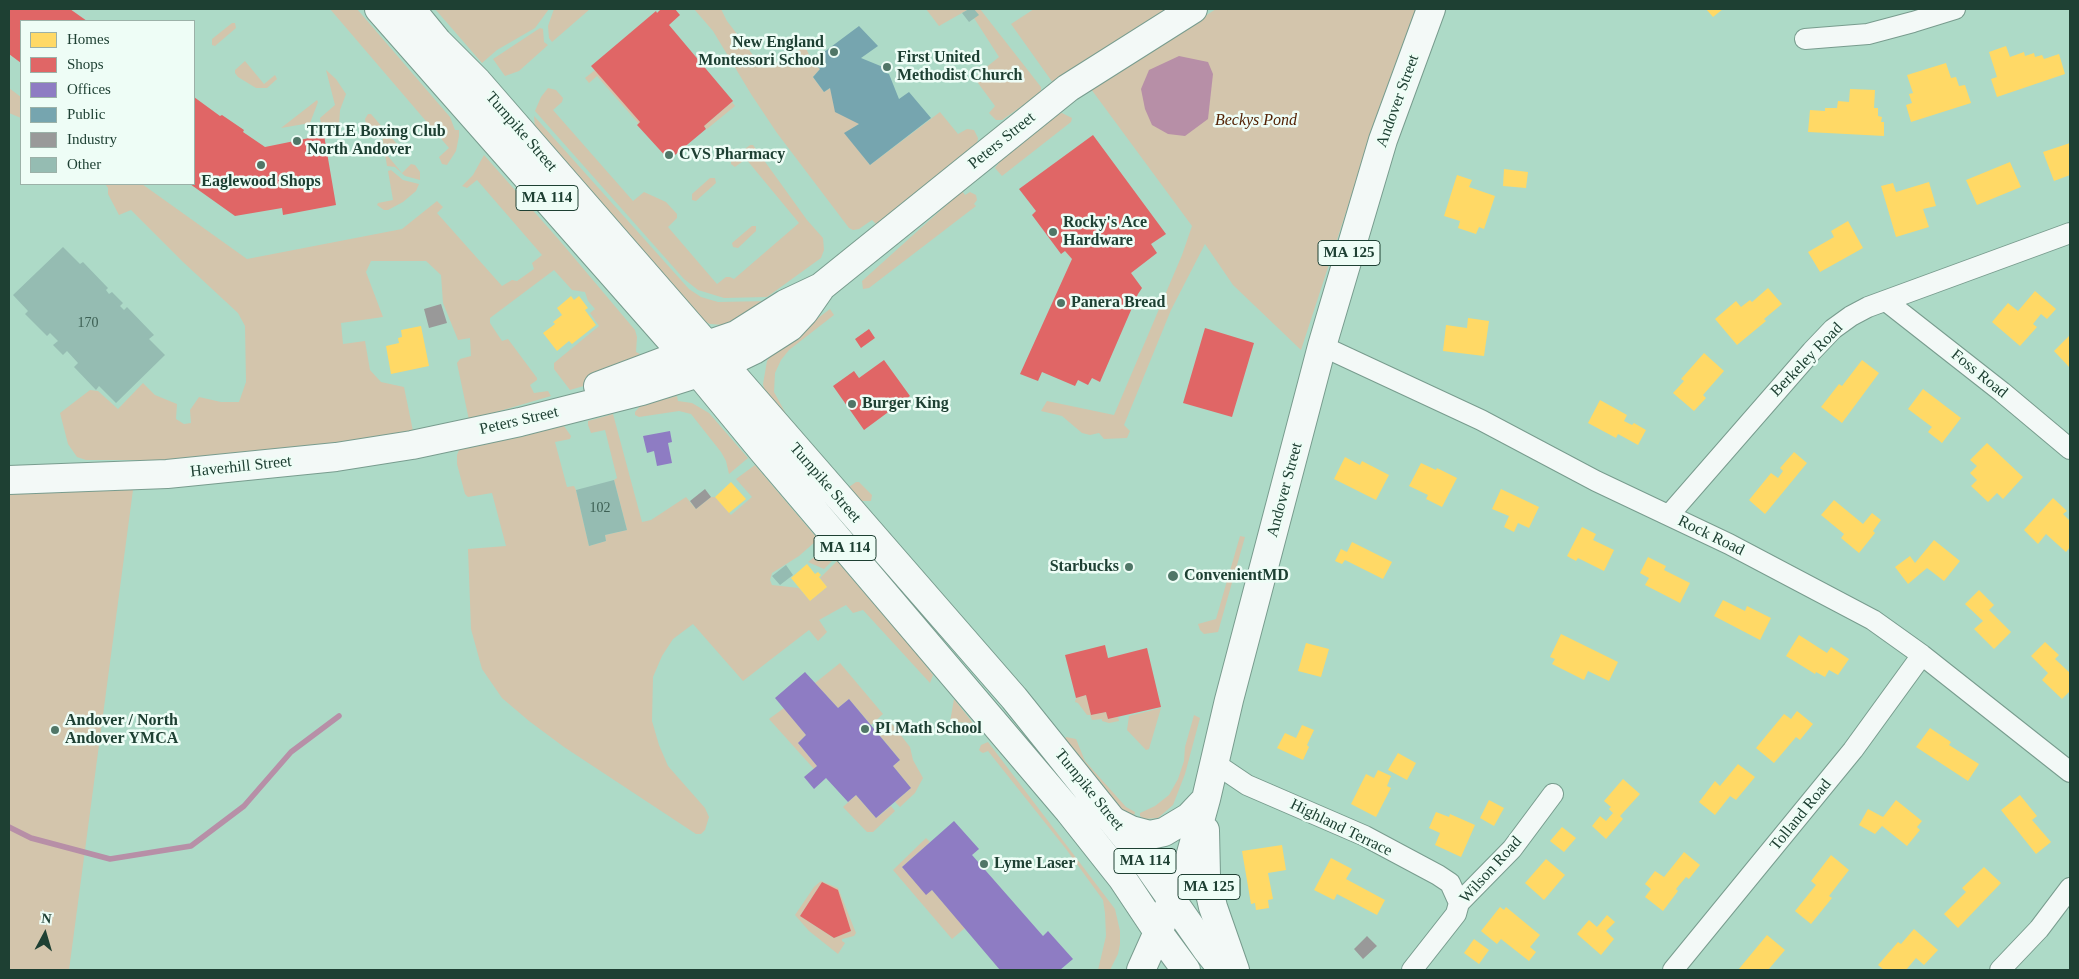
<!DOCTYPE html>
<style>
body{margin:0}
#map{position:relative;width:2079px;height:979px;overflow:hidden;background:#addac7;font-family:"Times New Roman",serif}
canvas{display:block}
.frame{position:absolute;inset:0;border:10px solid #1e4033;pointer-events:none}
.legend{position:absolute;left:20px;top:20px;width:175px;height:165px;box-sizing:border-box;background:#eefdf6;border:1px solid #9bb1a8;margin:0;padding:6px 9px;list-style:none;font-size:15px;color:#1e4033}
.legend li{display:flex;align-items:center;gap:10px;height:25px}
.legend b{width:25px;border:1px solid #9bb1a8}
.north{position:absolute;left:20px;top:909px;width:50px;height:50px;-webkit-text-stroke:4px #eefdf6;paint-order:stroke;rotate:6deg;font-size:14px;font-weight:700;line-height:20px;text-align:center;color:#1e4033}
.north::after{content:'';display:block;margin:auto;width:18px;height:22px;background:#1e4033;clip-path:polygon(50% 0,100% 100%,50% 72%,0 100%)}
</style>
<div id="map">
<canvas width="2079" height="979"></canvas>
<div class="frame"></div>
<ul class="legend">
<li><b style="height:14px;background:#ffd966"></b>Homes</li>
<li><b style="height:14px;background:#e06666"></b>Shops</li>
<li><b style="height:14px;background:#8e7cc3"></b>Offices</li>
<li><b style="height:14px;background:#76a5af"></b>Public</li>
<li><b style="height:14px;background:#999"></b>Industry</li>
<li><b style="height:14px;background:#95bcb2"></b>Other</li>
</ul>
<div class="north">N</div>
</div>
<script>
const ctx = document.querySelector('canvas').getContext('2d');
ctx.lineJoin = 'round';
function paint(path, color) { ctx.fillStyle = color; ctx.fill(path, 'evenodd'); }
const poly = rows => new Path2D(rows.map(r => 'M' + r).join(''));
function trace(path, color, width, dash) { ctx.strokeStyle = color; ctx.lineWidth = width; ctx.lineCap = dash ? 'butt' : 'round'; ctx.setLineDash(dash || []); ctx.stroke(path); }
function write(font, color, halo, rows, align = 'center') {
  ctx.font = font + ' "Times New Roman",serif'; ctx.lineWidth = 5; ctx.setLineDash([]); ctx.textBaseline = 'middle'; ctx.strokeStyle = halo; ctx.fillStyle = color; for (const [text, x, y, turn = 0] of rows) {
    ctx.save(); ctx.translate(x, y); ctx.rotate((+turn || 0) * Math.PI / 180); ctx.textAlign = isNaN(turn) ? turn : align; if (halo) ctx.strokeText(text, 0, 0); ctx.fillText(text, 0, 0); ctx.restore();
  }
}
paint(poly([
 [330,9,357,9,450,117,455,130,459,130,459,136,456,151,447,165,442,164,439,157,449,148],
 [435,9,549,9,535,28,497,50,482,63],
 [554,9,590,9,552,42,549,38,548,26],
 [694,9,721,9,727,21,763,68,781,61,805,46,812,61,820,69,813,77,824,92,830,88,859,124,845,133,870,165,940,112,958,134,967,129,974,130,978,138,977,144,876,224,872,220,859,229,853,230,849,228,777,133,751,94,713,31],
 [926,9,969,9,939,26],
 [974,9,980,9,1041,87,1041,92,1038,95,1002,120,996,120,989,113,995,106,978,83,976,77,979,73,999,57,974,18,978,15],
 [1034,9,1175,9,1053,83,1011,24],
 [1216,9,1417,9,1382,102,1301,350,1233,285,1205,244,1171,310,1124,425,1130,431,1127,438,1104,439,1099,433,1090,435,1082,433,1062,416,1041,411,1047,401,1114,415,1182,255,1192,226,1091,89],
 [232,23,235,23,236,28,215,46,212,45,212,39],
 [540,28,543,29,544,42,548,45,519,71,505,76,493,59],
 [245,61,264,84,275,75,277,79,267,88,256,88,238,77,235,73,235,70],
 [326,70,336,79,346,94,340,110,339,126,322,129,320,118,335,105],
 [595,70,640,122,639,124,597,76,589,83,585,78],
 [9,88,21,97,21,118,9,113],
 [548,88,556,90,563,98,562,102,553,110,633,201,644,192,666,202,677,214,677,218,668,227,717,284,726,277,730,277,734,279,799,223,746,159,735,167,731,164,731,160,750,145,753,145,807,220,823,238,824,250,821,258,767,297,724,298,698,290,684,279,535,111,541,97],
 [317,100,318,102,310,123,281,128],
 [732,102,735,106,707,129,704,126],
 [1062,113,1072,118,1071,122,1002,176,995,168,1006,153,1053,116],
 [368,114,371,114,397,144,387,155,402,173,411,164,415,165,420,172,420,180,405,176,395,167,387,166,381,129,367,130,365,119],
 [534,116,689,289,701,297,718,302,769,301,744,321,724,325,710,324,697,318,535,128],
 [484,155,560,241,635,330,637,337,636,352,640,354,634,364,587,385,570,390,554,369,554,363,599,326,590,313,595,309,588,301,585,292,572,290,554,270,490,318,490,323,502,341,508,339,537,378,537,380,530,385,534,393,548,391,551,396,469,420,457,363,460,359,471,356,470,338,458,340,443,303,441,275,426,261,371,261,366,272,383,317,341,323,343,344,365,341,370,370,381,382,404,387,413,431,341,447,197,460,86,460,77,457,68,444,60,413,90,390,98,391,118,409,143,383,155,395,177,404,176,419,184,424,191,423,190,410,199,397,221,402,239,402,246,382,245,326,238,313,183,262,131,210,119,215,108,194,108,188,105,184,142,184,247,259,402,229,437,201,443,207,437,213,502,286,512,280,517,281,534,269,532,263,542,255,477,180,467,188,462,186,473,175],
 [391,170,403,180,419,184,416,191,403,202,388,210,384,210,377,205,378,203,393,200,388,171],
 [710,178,715,178,716,183,696,201,692,200,692,194],
 [962,191,965,195,970,192,976,195,977,200,974,204,976,206,869,288,863,289,862,281],
 [752,226,756,226,756,231,738,248,733,247,732,243],
 [830,309,834,315,789,350,781,360,775,373,774,392,786,414,849,487,856,482,859,482,872,495,871,501,858,501,765,394,763,384,767,361,774,351],
 [677,396,678,401,692,403,709,413,748,458,729,474,726,461,721,452,691,414,679,411,639,417,635,415,635,412,641,405],
 [613,414,642,522,651,520,686,497,696,509,711,497,715,497,731,515,752,497,736,479,755,465,817,538,816,541,799,556,772,573,770,580,772,585,799,588,810,601,827,587,820,578,837,561,919,656,933,675,930,683,863,610,853,613,846,605,819,620,827,632,818,641,809,630,743,681,693,624,673,639,662,656,653,677,652,721,659,745,668,766,705,808,709,817,705,830,701,834,696,834,564,747,529,721,502,698,482,669,471,629,468,549,506,546,492,493,468,497,465,494,457,464,457,455,459,450,464,446,564,426,571,436,570,439,555,442,567,487,574,486,576,490,589,546,606,541,605,535,627,530,614,480,617,478,605,430,591,433,588,425,588,421],
 [9,488,133,490,69,970,9,970],
 [1240,536,1245,537,1218,632,1204,634,1200,630,1198,624,1216,619],
 [826,548,835,558,824,569,808,562],
 [840,663,883,714,871,725,849,699,838,708,815,683],
 [1086,695,1091,715,1106,712,1108,719,1118,717,1119,721,1109,723,1102,721,1102,719,1092,720,1090,715,1087,715,1078,703,1075,702,1076,698],
 [954,699,973,723,950,722],
 [784,708,806,735,798,743,817,766,814,769,769,719],
 [1161,708,1149,749,1146,750,1127,730,1129,716],
 [1194,715,1200,718,1185,774,1173,805,1158,818,1144,819,1140,816,1140,813,1155,806,1169,795,1178,779,1184,761,1185,747],
 [889,720,910,747,913,760,923,778,915,793,900,807,895,802,911,788,893,766,900,760,876,731],
 [1066,737,1076,739,1085,761,1101,779,1126,807,1135,812,1133,821,1124,814,1064,740],
 [988,742,1115,909,1120,931,1120,944,1118,954,1110,970,1098,970,1106,936,1105,913,1103,900,1066,849,988,751,983,753,981,752,979,750,981,745],
 [856,795,876,818,891,806,895,811,873,832,867,832,843,807],
 [926,838,930,842,902,867,926,894,932,890,965,928,952,939,893,870],
 [821,881,838,888,856,933,854,936,842,939,842,941,845,943,838,954,809,931,795,915,814,887],
 [822,882,838,891,851,931,834,938,800,916]
]), '#d3c5ac');
paint(poly([
 [1179,56,1208,62,1213,74,1208,119,1185,136,1168,134,1152,125,1145,109,1141,89,1149,70]
]), '#b78fa7');
paint(poly([
 [1706,9,1723,9,1713,17],
 [2006,46,2010,57,2024,52,2025,56,2034,53,2035,57,2042,55,2044,59,2059,54,2065,74,1997,97,1991,79,1997,77,1989,52],
 [1946,63,1951,78,1956,77,1959,86,1965,85,1971,103,1911,122,1906,105,1912,103,1909,94,1913,93,1907,75],
 [1850,89,1875,90,1874,108,1878,108,1878,116,1882,117,1881,122,1884,122,1884,136,1808,132,1810,110,1825,111,1825,108,1837,108,1838,101,1849,102],
 [2070,143,2070,175,2054,181,2043,152],
 [2010,162,2021,187,1977,205,1966,180],
 [1504,169,1528,172,1526,188,1503,186],
 [1457,175,1472,180,1469,187,1495,196,1484,229,1479,227,1476,234,1458,228,1460,221,1444,216],
 [1929,182,1936,206,1923,209,1929,227,1896,237,1881,186,1893,183,1896,192],
 [1848,221,1863,248,1820,272,1808,252,1834,237,1831,231],
 [1768,288,1782,304,1764,319,1766,321,1737,345,1715,319,1736,301,1741,307,1750,300,1752,302],
 [2035,291,2056,309,2047,319,2041,314,2033,324,2037,327,2020,346,1992,322,2008,303,2018,311],
 [571,296,574,300,579,296,588,308,585,310,596,325,572,344,569,341,557,351,543,333,555,324,553,322,562,315,557,308],
 [1468,318,1489,321,1484,356,1443,351,1446,325,1467,328],
 [421,326,429,366,391,374,386,346,399,343,398,338,402,337,401,330],
 [2070,335,2070,368,2054,351],
 [1704,353,1724,371,1703,395,1706,398,1694,411,1673,393,1684,381,1681,379],
 [1862,360,1879,373,1842,423,1821,407,1839,384,1842,386],
 [1923,389,1961,418,1942,443,1928,432,1932,427,1908,409],
 [1600,400,1627,415,1624,421,1632,425,1634,423,1646,430,1638,445,1618,434,1616,438,1588,423],
 [1987,443,2023,477,2003,499,1997,493,1988,502,1971,486,1977,480,1970,473,1977,466,1970,460],
 [1794,452,1807,463,1765,514,1749,500,1771,473,1778,478,1783,471,1780,468],
 [1345,457,1360,465,1362,461,1389,475,1376,500,1334,479],
 [1421,463,1436,470,1437,468,1457,478,1442,507,1426,499,1428,495,1409,486],
 [731,482,746,499,729,513,715,497],
 [1501,489,1539,507,1529,528,1518,523,1514,532,1504,527,1509,516,1492,509],
 [2053,498,2067,511,2063,514,2070,521,2070,547,2066,552,2046,534,2038,544,2024,530],
 [1834,500,1863,524,1872,513,1881,520,1873,531,1875,533,1859,553,1841,538,1844,534,1821,515],
 [1582,527,1596,534,1593,540,1614,550,1604,571,1578,558,1576,561,1567,556],
 [1934,540,1960,561,1944,581,1927,568,1908,584,1895,567,1910,556,1915,563],
 [1352,542,1392,562,1383,579,1345,560,1342,564,1335,561,1341,549,1347,552],
 [1648,557,1666,566,1664,570,1690,583,1680,603,1645,585,1649,578,1640,573],
 [807,564,815,574,818,572,821,575,819,577,827,587,810,601,791,578],
 [1979,590,1994,605,1989,610,2011,632,1994,649,1974,629,1983,621,1965,604],
 [1723,600,1745,611,1747,606,1771,618,1760,640,1714,616],
 [1561,634,1618,662,1609,681,1588,671,1584,680,1552,664,1555,659,1550,657],
 [1799,635,1827,653,1831,647,1849,659,1838,675,1829,670,1825,677,1816,672,1815,674,1786,656],
 [2045,642,2059,655,2055,659,2070,673,2070,691,2062,699,2042,680,2048,673,2031,656],
 [1306,643,1329,649,1321,677,1298,671],
 [1797,711,1813,724,1800,740,1796,737,1774,763,1756,748,1784,714,1791,719],
 [1302,725,1314,730,1307,745,1309,747,1303,760,1277,748,1285,733,1296,738],
 [1930,728,1951,742,1949,745,1979,764,1968,781,1916,747],
 [1398,753,1416,763,1407,780,1388,770],
 [1738,764,1755,777,1736,800,1730,796,1715,815,1699,802,1715,781,1720,786],
 [1378,770,1391,776,1387,786,1391,788,1376,817,1351,804,1366,774,1374,778],
 [1623,779,1640,794,1620,816,1623,819,1606,839,1592,826,1600,816,1606,821,1613,813,1609,809,1611,807,1604,801],
 [2020,795,2037,816,2032,820,2051,842,2036,854,2001,810],
 [1489,800,1504,808,1494,826,1480,818],
 [1896,800,1922,821,1917,827,1920,830,1907,846,1882,826,1875,834,1859,825,1868,809,1883,817],
 [1436,812,1449,817,1450,814,1475,825,1461,857,1435,845,1440,833,1429,828],
 [1562,827,1576,838,1564,852,1550,841],
 [1282,845,1286,870,1268,873,1273,899,1268,900,1269,908,1256,910,1255,903,1251,904,1242,851],
 [1684,852,1700,865,1689,879,1686,877,1676,889,1678,891,1663,911,1645,897,1651,889,1645,884,1655,871,1664,877],
 [1831,855,1849,870,1829,896,1832,898,1811,924,1795,911,1816,885,1811,881],
 [1331,858,1352,869,1346,879,1385,900,1377,915,1337,894,1334,900,1314,890],
 [1546,859,1565,875,1544,900,1525,883],
 [1984,867,2001,883,1958,928,1944,914,1966,892,1962,888],
 [1500,907,1504,910,1506,907,1540,935,1530,947,1536,952,1529,961,1501,939,1497,944,1481,931],
 [1607,915,1615,922,1606,931,1614,939,1601,955,1577,934,1589,920,1597,927],
 [1914,929,1938,950,1924,965,1916,958,1906,970,1884,970,1878,965,1898,942,1901,944],
 [1767,935,1785,950,1768,970,1738,970],
 [1474,939,1489,950,1479,964,1464,953]
]), '#ffd966');
paint(poly([
 [9,9,70,9,87,21,21,21,21,63,9,54],
 [661,9,675,9,680,15,669,25,733,101,704,126,706,129,669,160,637,125,640,122,591,66,656,11,657,13],
 [194,97,220,116,222,115,244,130,243,132,265,147,324,135,336,205,283,215,282,208,235,216,190,184,194,184],
 [1093,135,1166,234,1151,244,1157,253,1131,273,1142,288,1138,294,1100,382,1092,378,1088,385,1078,380,1075,386,1042,372,1038,381,1020,374,1072,259,1065,251,1061,254,1032,215,1036,211,1019,189],
 [1205,328,1254,343,1232,417,1183,403],
 [869,329,875,338,861,348,855,339],
 [884,360,910,396,864,430,833,386,854,371,859,378],
 [1105,645,1108,658,1147,648,1161,707,1108,719,1106,712,1091,715,1086,695,1076,698,1065,655],
 [822,882,838,890,851,931,834,938,800,916]
]), '#e06666');
paint(poly([
 [670,431,672,442,668,443,672,463,657,466,654,451,647,453,643,436],
 [805,672,838,708,849,699,900,760,893,766,911,788,876,818,856,795,848,802,826,778,814,789,804,777,817,766,798,743,806,735,775,698],
 [954,821,979,849,972,855,1043,936,1048,931,1073,959,1060,970,1000,970,932,890,926,895,902,867]
]), '#8e7cc3');
paint(poly([
 [859,26,878,46,861,58,883,67,883,72,889,74,899,99,909,92,931,118,870,165,844,133,859,124,835,112,830,88,824,92,813,77,820,69,812,61]
]), '#76a5af');
paint(poly([
 [441,304,447,323,429,328,424,309],
 [705,489,711,497,696,509,690,501],
 [1367,936,1377,946,1363,959,1354,949]
]), '#999');
trace(poly([
 [9,827,31,838,110,859,191,846,244,806,291,752,339,716]
]), '#b78fa7', 5.5);
paint(poly([
 [969,9,974,9,979,15,969,22,962,13],
 [63,247,80,264,83,262,108,288,106,290,109,294,112,292,123,303,120,306,124,310,127,307,154,335,149,339,165,355,116,403,99,386,96,390,74,367,78,363,67,351,63,355,53,345,58,341,50,333,47,336,25,314,28,311,13,295],
 [614,480,627,530,605,535,606,541,589,546,576,490],
 [786,565,793,575,780,585,772,576]
]), '#95bcb2');
const street = poly([
 [1805,39,1868,34,1913,22,1955,9],
 [1886,301,2002,392,2070,449],
 [1322,346,1481,420,1596,481,1729,544,1873,620,1922,655,2070,772],
 [1669,515,1812,351,1833,329,1851,316,1868,307,2070,233],
 [1213,762,1247,785,1365,836,1438,875,1450,883,1459,903],
 [1412,970,1456,914,1459,903,1512,849,1553,794],
 [1673,970,1853,750,1922,655],
 [2000,970,2039,929,2070,888]
]);
const secondary = poly([
 [707,345,736,335,785,304,821,287,1068,88,1193,9],
 [723,365,754,350,790,327,804,312,820,289],
 [598,386,683,354],
 [9,480,167,474,336,457,412,445,520,422,642,391,699,373],
 [1141,970,1158,932]
]);
const primary = poly([
 [1115,822,1131,830,1150,835,1164,832,1189,817,1206,799],
 [1205,830,1206,876,1213,907,1235,970],
 [1158,932,1190,857,1206,799,1229,700,1322,346,1383,140,1431,9]
]);
const highway = poly([
 [379,9,683,354,763,451,1069,811,1122,878,1158,932,1186,970],
 [411,9,438,42,477,81,1014,698,1144,860,1207,950,1223,970]
]);
trace(street, '#789c8e', 22);
trace(secondary, '#789c8e', 30);
trace(primary, '#789c8e', 30);
trace(highway, '#789c8e', 30);
trace(street, '#f3f9f7', 20);
trace(secondary, '#f3f9f7', 28);
trace(primary, '#f3f9f7', 28);
trace(highway, '#f3f9f7', 28);
for (const [x, y, r, color] of [
 [834,52,5,"#507667"],
 [887,67,5,"#507667"],
 [297,141,5,"#507667"],
 [669,155,5,"#507667"],
 [261,165,5,"#507667"],
 [1053,232,5,"#507667"],
 [1061,303,5,"#507667"],
 [852,404,5,"#507667"],
 [1129,567,5,"#507667"],
 [1173,576,6,"#507667"],
 [865,729,5,"#507667"],
 [55,730,5,"#507667"],
 [984,864,5,"#507667"]
]) { const dot = new Path2D(); dot.arc(x, y, r, 0, 2 * Math.PI); ctx.fillStyle = color; ctx.fill(dot); trace(dot, '#eefdf6', 2); }
write('14px', '#3c5f53', null, [
 ["170",88,323],
 ["102",600,508]
]);
for (const [x, y, w] of [
 [547,198,62],
 [1349,253,62],
 [845,548,62],
 [1145,861,62],
 [1209,887,62]
]) { const box = new Path2D(); box.roundRect(x - w / 2, y - 12.5, w, 25, 4); ctx.fillStyle = '#eefdf6'; ctx.fill(box); trace(box, '#1e4033', 1); }
write('bold 15px', '#1e4033', null, [
 ["MA 114",547,198],
 ["MA 125",1349,253],
 ["MA 114",845,548],
 ["MA 114",1145,861],
 ["MA 125",1209,887]
]);
write('bold 16px', '#1e4033', '#eefdf6', [
 ["New England",824,43,"right"],
 ["Montessori School",824,61,"right"],
 ["First United",897,58],
 ["Methodist Church",897,76],
 ["TITLE Boxing Club",307,132],
 ["North Andover",307,150],
 ["CVS Pharmacy",679,155],
 ["Eaglewood Shops",261,182,"center"],
 ["Rocky's Ace",1063,223],
 ["Hardware",1063,241],
 ["Panera Bread",1071,303],
 ["Burger King",862,404],
 ["Starbucks",1119,567,"right"],
 ["ConvenientMD",1184,576],
 ["Andover / North",65,721],
 ["Andover YMCA",65,739],
 ["PI Math School",875,729],
 ["Lyme Laser",994,864]
], 'left');
write('16px', '#1e4033', '#eefdf6', [
 ["Andover Street",1398,101,-70],
 ["Turnpike Street",521,132,49],
 ["Peters Street",1002,141,-39],
 ["Berkeley Road",1807,360,-46],
 ["Foss Road",1979,374,39],
 ["Peters Street",519,421,-13],
 ["Haverhill Street",241,467,-6],
 ["Turnpike Street",825,483,49],
 ["Andover Street",1285,490,-75],
 ["Rock Road",1711,536,26],
 ["Turnpike Street",1089,790,51],
 ["Tolland Road",1801,815,-51],
 ["Highland Terrace",1341,828,26],
 ["Wilson Road",1491,870,-48]
]);
write('italic 16px', '#532205', '#eefdf6', [
 ["Beckys Pond",1256,121]
]);
</script>
